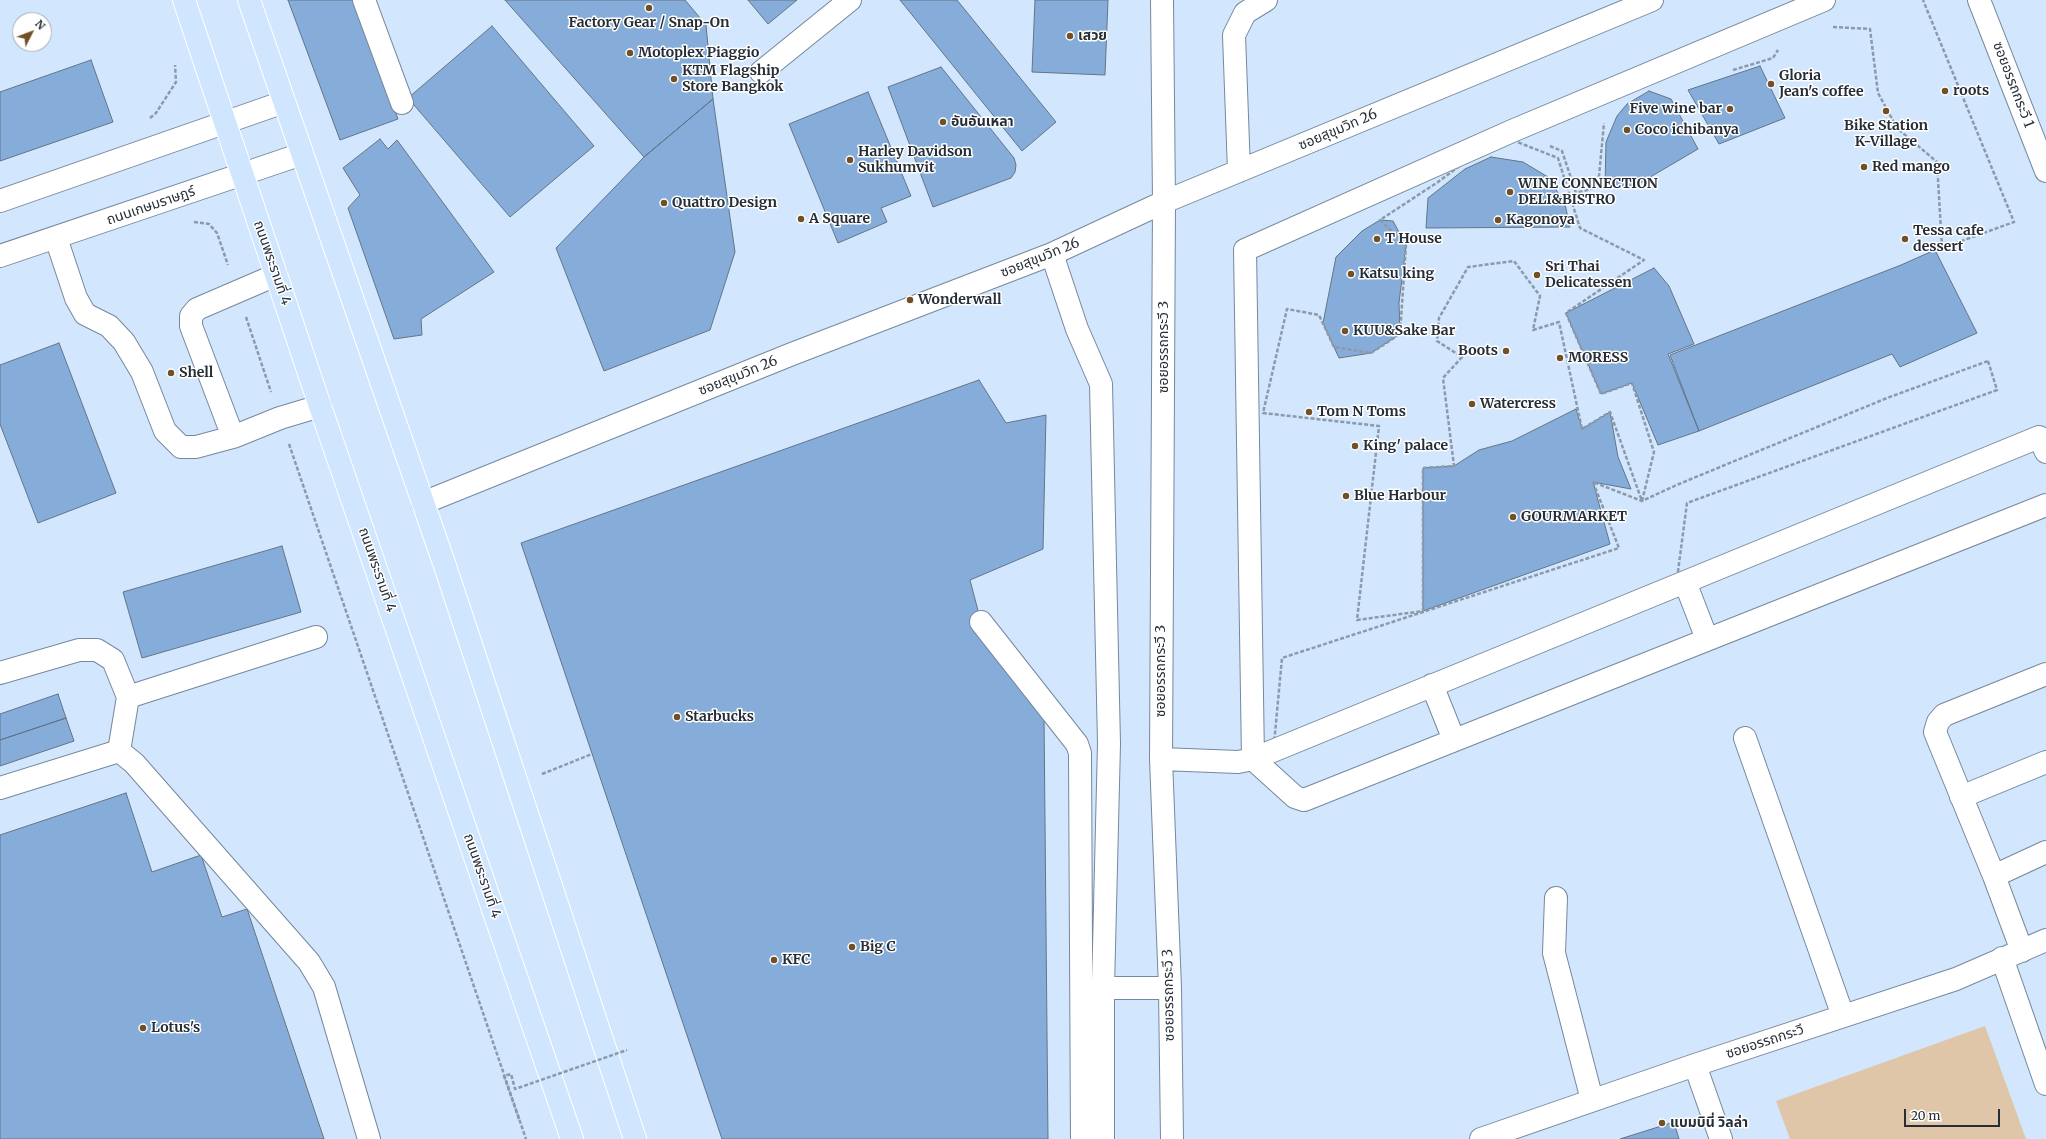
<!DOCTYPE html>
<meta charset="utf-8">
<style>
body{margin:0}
#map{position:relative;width:2046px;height:1139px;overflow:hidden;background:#d2e6fd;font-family:Merriweather,serif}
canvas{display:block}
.north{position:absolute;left:12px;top:12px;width:40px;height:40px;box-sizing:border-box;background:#fff;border:1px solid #a8abaf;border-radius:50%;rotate:48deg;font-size:11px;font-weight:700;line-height:16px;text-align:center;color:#262d36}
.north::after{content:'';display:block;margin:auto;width:14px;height:18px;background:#715027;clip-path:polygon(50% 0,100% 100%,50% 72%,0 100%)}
.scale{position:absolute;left:1904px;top:1109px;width:96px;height:18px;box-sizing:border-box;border:2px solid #262d36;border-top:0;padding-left:5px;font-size:12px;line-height:14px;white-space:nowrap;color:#262d36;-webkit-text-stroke:3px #fff;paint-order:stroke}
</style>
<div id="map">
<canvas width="2046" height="1139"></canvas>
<div class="north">N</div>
<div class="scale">20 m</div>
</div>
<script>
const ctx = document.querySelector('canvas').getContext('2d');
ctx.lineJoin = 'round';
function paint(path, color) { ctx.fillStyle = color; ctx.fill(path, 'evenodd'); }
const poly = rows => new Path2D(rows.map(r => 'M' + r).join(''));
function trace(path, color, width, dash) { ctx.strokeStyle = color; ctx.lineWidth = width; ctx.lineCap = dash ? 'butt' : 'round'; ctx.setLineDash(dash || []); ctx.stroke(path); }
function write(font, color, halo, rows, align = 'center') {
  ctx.font = font + ' Merriweather,"Noto Sans Thai",serif'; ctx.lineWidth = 3; ctx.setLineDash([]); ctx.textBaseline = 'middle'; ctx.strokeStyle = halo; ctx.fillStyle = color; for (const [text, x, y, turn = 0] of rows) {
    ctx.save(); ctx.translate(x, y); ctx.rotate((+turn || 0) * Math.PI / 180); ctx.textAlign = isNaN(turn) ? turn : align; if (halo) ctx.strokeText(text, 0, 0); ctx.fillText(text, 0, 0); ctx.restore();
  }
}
paint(poly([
 [1985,1026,2026,1139,1790,1139,1776,1101]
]), '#e0c6a9');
const building = poly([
 [288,0,355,0,398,119,340,140,288,0],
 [505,0,685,0,706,25,713,99,644,157,505,0],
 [748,0,797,0,768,24,748,0],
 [900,0,957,0,1056,122,1022,151,900,0],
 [1035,0,1108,0,1105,75,1032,72,1035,0],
 [492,26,594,146,510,217,408,98,492,26],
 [91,60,113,122,0,161,0,92,91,60],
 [1760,66,1785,118,1719,144,1688,90,1760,66],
 [941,67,1014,158,1016,165,1015,172,1011,178,933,207,888,87,941,67],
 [1649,91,1671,99,1698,149,1635,186,1605,187,1606,142,1617,116,1627,104,1649,91],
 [868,92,911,196,881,208,887,222,838,243,789,124,868,92],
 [713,99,735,252,710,330,604,371,556,248,644,157,713,99],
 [380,139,388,149,397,140,494,272,421,319,422,335,394,339,348,208,360,195,343,168,380,139],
 [1491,157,1523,162,1548,177,1565,204,1570,227,1426,228,1428,198,1465,169,1491,157],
 [1380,220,1393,221,1406,245,1399,303,1400,334,1371,353,1339,358,1323,323,1336,257,1362,231,1380,220],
 [1935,250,1977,333,1900,367,1892,354,1699,431,1670,355,1901,265,1935,250],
 [1654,268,1669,286,1694,344,1668,354,1699,431,1658,445,1632,383,1601,394,1566,313,1654,268],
 [59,343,116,493,38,523,0,424,0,365,59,343],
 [979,380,1006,423,1046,415,1043,549,970,580,981,622,1044,716,1048,1139,722,1139,521,543,979,380],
 [1576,409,1582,429,1610,412,1618,457,1631,489,1593,482,1610,544,1423,611,1423,468,1454,466,1479,450,1512,441,1576,409],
 [282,546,301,612,142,658,123,592,282,546],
 [58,694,66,718,0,740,0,714,58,694],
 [66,718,74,741,0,766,0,740,66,718],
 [126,793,152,872,201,855,222,917,247,909,324,1139,0,1139,0,835,126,793],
 [1674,1122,1679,1139,1620,1139,1674,1122]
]);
paint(building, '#86add9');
trace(building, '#627488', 1);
const minor = poly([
 [364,0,402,103],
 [1162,0,1164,202,1161,759,1170,988,1172,1139],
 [1824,0,1512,131,1245,250,1253,759,1295,797,1304,800,2046,505],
 [1979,0,2046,171],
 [761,72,850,0],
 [1239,171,1234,35,1245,13,1266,0],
 [0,201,284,102],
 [56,238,76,298,85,314,109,326,124,342,142,372,165,431,181,447,196,447,233,437],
 [1052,254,1077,329,1101,384,1109,744,1103,988,1170,988],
 [0,256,302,154],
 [276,275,197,309,191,316,191,326,233,437,280,418,320,406],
 [423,503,792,354,1052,254,1164,202,1652,0],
 [1685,582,1707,639],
 [981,622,1077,744,1080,753,1082,1139],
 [0,673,79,650,97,650,113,660,128,697,119,751],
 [1432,685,1454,740],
 [128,697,316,637],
 [1745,738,1843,1016],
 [1161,759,1238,762,1253,759,2039,437,2046,452],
 [0,788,119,751,134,763,309,962,324,987,369,1139],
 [1961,797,2046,762],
 [1994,876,2046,852],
 [1556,898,1554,953,1592,1100],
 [2022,951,1994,876,1935,732,1938,722,1944,715,2046,674],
 [2002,958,2046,1084],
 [1103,988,1103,1139],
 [1695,1065,1721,1139],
 [1481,1139,1695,1065,1956,979,2046,940]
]);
const major = poly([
 [184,0,320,406,572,1139],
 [249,0,445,566,635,1139]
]);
trace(minor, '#76889d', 24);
trace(major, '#fff', 24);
trace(poly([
 [1833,27,1870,29,1878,93,1897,128,1937,162,1942,248,2014,222,1923,0],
 [1733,70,1773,58,1778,50],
 [150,118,156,113,176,82,175,65],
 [1507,138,1558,158,1580,228,1644,260,1566,313,1601,394,1632,383,1654,452,1642,501,1610,412,1582,429,1559,322,1533,330,1540,296,1514,261,1468,267,1439,318,1437,341,1462,357,1443,378,1454,466,1423,468,1423,611,1357,620,1379,426,1263,413,1287,309,1319,315,1334,347,1371,353,1400,334,1406,245,1380,220,1438,182,1473,156,1507,138],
 [1550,146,1562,151,1576,193,1598,187,1604,123],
 [194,222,209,224,217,233,228,265],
 [246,317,271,392],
 [1988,361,1997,390,1687,503,1677,579,1274,744,1282,658,1619,548,1593,482,1642,501,1679,484,1887,398,1988,361],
 [289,444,526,1139],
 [542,774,592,754]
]), '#8b9aab', 2.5, [4, 2]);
trace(minor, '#fff', 22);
trace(major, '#d0e6fe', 22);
trace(poly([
 [519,1119,504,1076,511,1074,515,1089,627,1050]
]), '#8b9aab', 2.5, [4, 2]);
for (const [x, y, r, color] of [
 [649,8,4,"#715027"],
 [1070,36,4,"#715027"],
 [630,53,4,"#715027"],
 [674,79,4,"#715027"],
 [1771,84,4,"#715027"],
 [1945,91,4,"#715027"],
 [1730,109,4,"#715027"],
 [1886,111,4,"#715027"],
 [943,122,4,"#715027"],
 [1627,130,4,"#715027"],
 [850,160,4,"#715027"],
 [1864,167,4,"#715027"],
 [1510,192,4,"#715027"],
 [664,203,4,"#715027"],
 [801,219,4,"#715027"],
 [1498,220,4,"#715027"],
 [1377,239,4,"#715027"],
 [1905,239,4,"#715027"],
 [1351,274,4,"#715027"],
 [1537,275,4,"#715027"],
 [910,300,4,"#715027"],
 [1345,331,4,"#715027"],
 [1506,351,4,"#715027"],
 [1560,358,4,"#715027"],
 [171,373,4,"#715027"],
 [1472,404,4,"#715027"],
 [1309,412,4,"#715027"],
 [1355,446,4,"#715027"],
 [1346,496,4,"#715027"],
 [1513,517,4,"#715027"],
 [677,717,4,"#715027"],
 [852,947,4,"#715027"],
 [774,960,4,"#715027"],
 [143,1028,4,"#715027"],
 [1662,1123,4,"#715027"]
]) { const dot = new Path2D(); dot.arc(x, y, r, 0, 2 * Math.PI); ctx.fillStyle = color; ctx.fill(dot); trace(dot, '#fff', 1.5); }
write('bold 14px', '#262d36', '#fff', [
 ["Factory Gear / Snap-On",649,23,"center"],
 ["เสวย",1078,36],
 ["Motoplex Piaggio",638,53],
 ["KTM Flagship",682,71],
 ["Store Bangkok",682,87],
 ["Gloria",1779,76],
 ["Jean's coffee",1779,92],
 ["roots",1953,91],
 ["Five wine bar",1722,109,"right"],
 ["อันอันเหลา",951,122],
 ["Bike Station",1886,126,"center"],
 ["K-Village",1886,142,"center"],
 ["Coco ichibanya",1635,130],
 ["Harley Davidson",858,152],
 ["Sukhumvit",858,168],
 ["Red mango",1872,167],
 ["WINE CONNECTION",1518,184],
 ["DELI&BISTRO",1518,200],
 ["Quattro Design",672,203],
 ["A Square",809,219],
 ["Kagonoya",1506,220],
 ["Tessa cafe",1913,231],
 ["dessert",1913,247],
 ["T House",1385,239],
 ["Sri Thai",1545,267],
 ["Delicatessen",1545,283],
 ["Katsu king",1359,274],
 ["Wonderwall",918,300],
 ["KUU&Sake Bar",1353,331],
 ["Boots",1498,351,"right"],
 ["MORESS",1568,358],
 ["Shell",179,373],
 ["Watercress",1480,404],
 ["Tom N Toms",1317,412],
 ["King' palace",1363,446],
 ["Blue Harbour",1354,496],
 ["GOURMARKET",1521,517],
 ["Starbucks",685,717],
 ["Big C",860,947],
 ["KFC",782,960],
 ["Lotus's",151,1028],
 ["แบมบินี่ วิลล่า",1670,1123]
], 'left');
write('14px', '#262d36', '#fff', [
 ["ซอยอรรถกระวี 1",2013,85,69],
 ["ซอยสุขุมวิท 26",1338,130,-23],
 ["ถนนเกษมราษฎร์",151,206,-19],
 ["ซอยสุขุมวิท 26",1040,258,-22],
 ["ถนนพระรามที่ 4",272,263,71],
 ["ซอยอรรถกระวี 3",1164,347,-90],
 ["ซอยสุขุมวิท 26",738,376,-22],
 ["ถนนพระรามที่ 4",377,570,71],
 ["ซอยอรรถกระวี 3",1161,671,-90],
 ["ถนนพระรามที่ 4",482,876,71],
 ["ซอยอรรถกระวี 3",1169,995,-91],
 ["ซอยอรรถกระวี",1765,1042,-18]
]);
</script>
